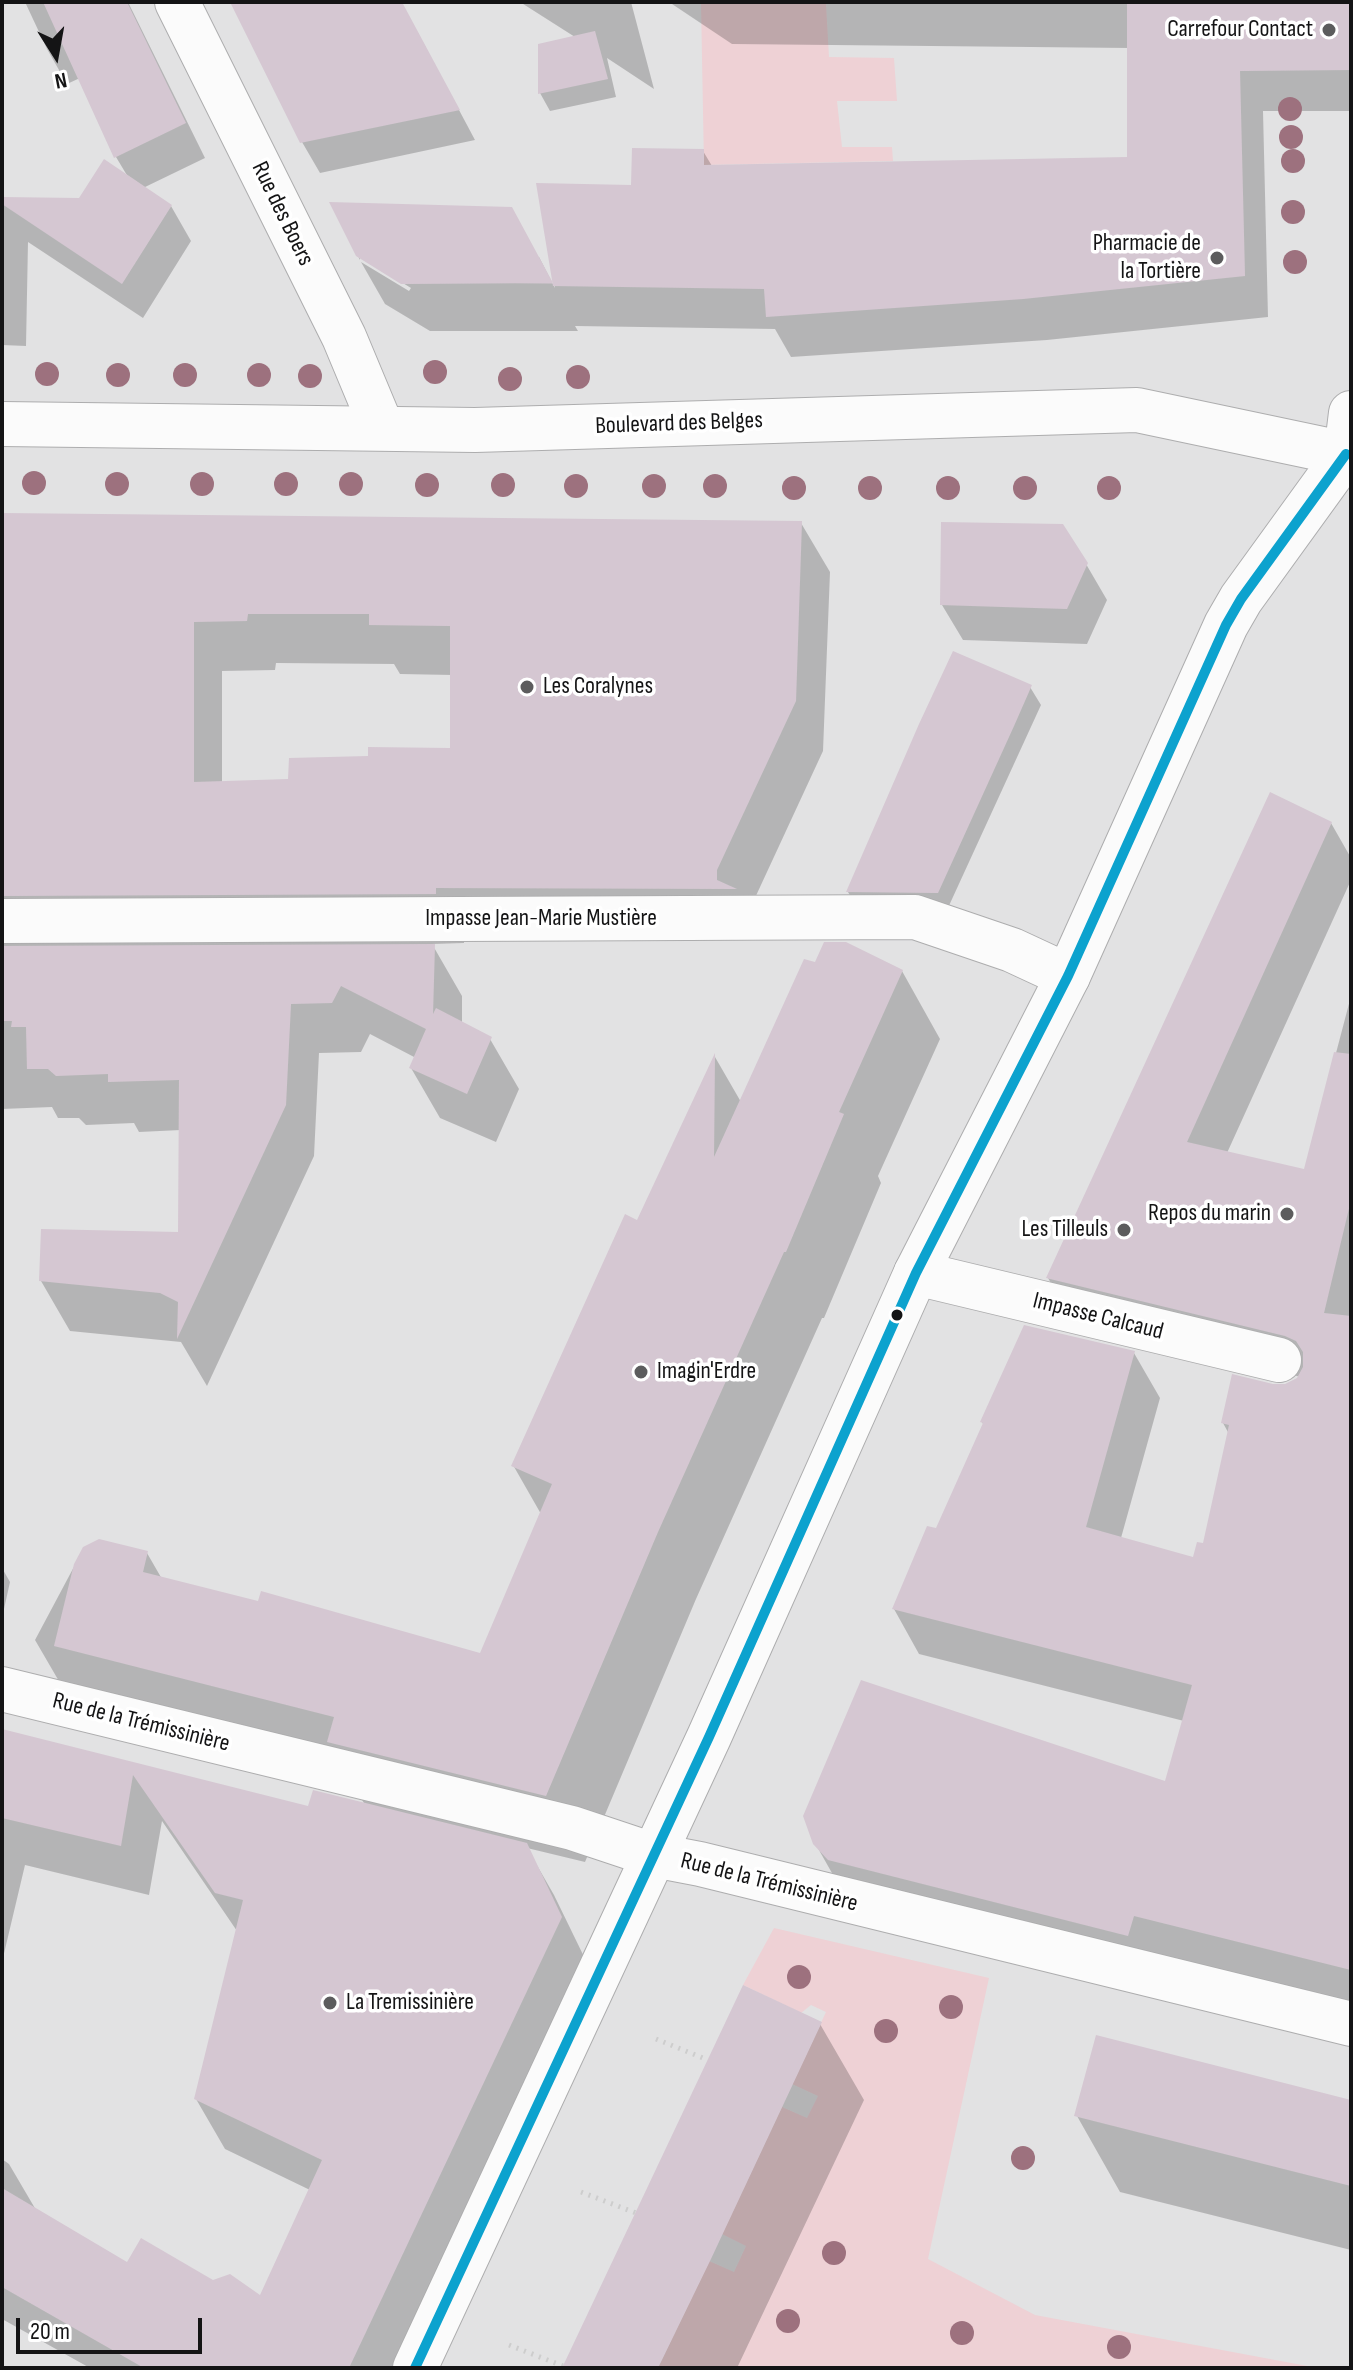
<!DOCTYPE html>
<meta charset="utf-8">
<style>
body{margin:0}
#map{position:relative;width:1353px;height:2370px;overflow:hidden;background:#e2e2e3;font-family:"Sofia Sans Condensed",sans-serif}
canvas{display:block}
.frame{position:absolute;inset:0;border:4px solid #141415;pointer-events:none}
.north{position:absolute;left:16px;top:16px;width:80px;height:80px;-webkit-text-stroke:6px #fff;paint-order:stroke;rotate:169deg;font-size:22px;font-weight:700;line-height:32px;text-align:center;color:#141415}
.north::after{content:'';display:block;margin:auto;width:28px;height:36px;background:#141415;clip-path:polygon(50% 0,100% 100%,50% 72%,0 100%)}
.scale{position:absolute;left:16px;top:2318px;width:186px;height:36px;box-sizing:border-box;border:4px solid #141415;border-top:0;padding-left:10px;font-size:24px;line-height:28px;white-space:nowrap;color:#141415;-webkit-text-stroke:6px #fff;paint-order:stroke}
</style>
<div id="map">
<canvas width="1353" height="2370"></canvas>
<div class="frame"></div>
<div class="north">N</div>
<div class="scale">20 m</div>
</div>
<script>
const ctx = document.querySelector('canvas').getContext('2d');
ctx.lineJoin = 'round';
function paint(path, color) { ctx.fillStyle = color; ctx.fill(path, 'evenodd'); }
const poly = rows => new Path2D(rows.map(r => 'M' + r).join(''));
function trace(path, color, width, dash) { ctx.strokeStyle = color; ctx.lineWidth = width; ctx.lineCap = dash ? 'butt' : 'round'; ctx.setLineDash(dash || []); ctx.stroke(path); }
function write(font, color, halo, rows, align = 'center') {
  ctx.font = font + ' "Sofia Sans Condensed",sans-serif'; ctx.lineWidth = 7; ctx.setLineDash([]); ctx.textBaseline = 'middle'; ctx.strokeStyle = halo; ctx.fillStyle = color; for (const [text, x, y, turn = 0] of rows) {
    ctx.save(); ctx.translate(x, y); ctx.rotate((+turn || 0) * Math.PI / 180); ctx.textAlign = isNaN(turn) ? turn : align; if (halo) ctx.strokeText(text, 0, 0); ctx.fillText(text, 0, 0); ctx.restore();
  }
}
paint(poly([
 [701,4,826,4,829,57,894,58,897,101,837,101,842,147,892,147,893,161,704,165],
 [774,1928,989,1978,928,2259,1035,2315,1318,2368,658,2368,709,2261,734,2272,746,2246,722,2234,782,2107,807,2118,818,2096,792,2084,826,2012,811,2005,801,2013,743,1985]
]), '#eed1d5');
paint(poly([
 [25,2,128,2,205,158,143,188,171,206,191,241,143,318,28,242,26,346,2,345,2,198,80,200,128,177,116,157,80,78,67,84,47,49],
 [233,2,342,2,418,33,475,140,320,173,302,142],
 [520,2,631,2,654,89,607,58,616,97,550,111,540,93,575,37],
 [669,2,1351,2,1351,111,1263,111,1268,317,1047,340,791,357,775,329,575,326,578,331,430,331,385,304,361,262,409,291,411,288,360,257,360,260,332,205,539,257,555,288,539,185,633,187,703,151,712,166,1129,159,1129,48,732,44],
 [2,515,801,523,830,572,823,751,748,913,464,937,464,943,432,944,462,996,462,1024,490,1039,519,1089,496,1142,440,1118,411,1068,416,1058,370,1034,361,1052,319,1053,314,1156,207,1386,181,1342,70,1331,41,1281,180,1234,181,1130,139,1132,134,1123,86,1125,79,1118,58,1118,52,1107,2,1109],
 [276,663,394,664,400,674,452,675,452,750,370,758,290,781,222,783,222,671,275,670],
 [1086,564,1107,600,1087,644,963,640,942,605],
 [1030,687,1041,705,947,910,858,909,848,892],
 [1331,823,1351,858,1351,880,1227,1153,1305,1171,1351,996,1351,2008,841,1889,815,1843,1167,1784,1184,1721,919,1654,894,1609,938,1531,984,1426,982,1422,1134,1353,1160,1398,1121,1538,1195,1559,1204,1545,1229,1434,1223,1423,1273,1386,1286,1386,1301,1377,1074,1323,1048,1278],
 [902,971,940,1039,878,1176,881,1183,824,1318,822,1318,696,1599,585,1862,527,1848,554,1895,590,1969,400,2368,90,2368,2,2319,2,2159,9,2164,36,2210,128,2265,213,2283,261,2298,310,2190,225,2149,196,2099,237,1931,162,1821,149,1895,25,1865,2,1962,2,1730,310,1808,365,1805,349,1777,74,1707,35,1640,84,1548,147,1553,162,1579,482,1656,541,1514,513,1465,638,1222,715,1057,741,1102],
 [2,1568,10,1582,2,1618],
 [820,2024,864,2100,737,2368,564,2368],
 [1351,2102,1351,2250,1120,2192,1077,2116]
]), '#0003');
paint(poly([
 [43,2,127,2,186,123,114,158],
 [230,2,402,2,460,110,300,143],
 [1127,2,1351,2,1351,70,1240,71,1245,276,1023,299,766,317,764,289,553,286,536,183,631,185,632,148,704,149,704,165,1127,157],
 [595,31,608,79,538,94,538,44],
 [104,159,172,205,122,284,2,204,2,197,79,198],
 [329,202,512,207,553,283,401,284,356,256],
 [2,513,802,521,796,701,717,870,717,880,737,889,436,888,436,894,2,896],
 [248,614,369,614,369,625,450,626,450,748,368,747,368,756,289,758,288,779,194,782,194,622,247,621],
 [941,522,1063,524,1088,563,1067,609,940,605],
 [953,651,1032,685,1014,726,938,893,846,892,919,724],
 [1270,792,1332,822,1187,1142,1304,1169,1334,1052,1351,1054,1351,1200,1324,1313,1351,1316,1351,1970,1134,1916,1128,1936,828,1860,813,1844,803,1816,861,1680,1165,1781,1192,1685,892,1609,927,1526,936,1528,983,1423,980,1422,1024,1325,1135,1351,1086,1527,1193,1557,1197,1542,1203,1543,1229,1425,1221,1423,1232,1374,1273,1384,1285,1384,1297,1378,1303,1367,1303,1352,1296,1341,1285,1336,1046,1278],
 [824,942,846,942,903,970,839,1112,844,1114,786,1252,784,1252,658,1532,546,1796,327,1742,334,1717,54,1646,74,1564,83,1547,99,1539,148,1551,143,1572,258,1601,261,1591,480,1653,552,1484,511,1466,625,1214,637,1220,715,1053,714,1157,804,959,815,962],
 [435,944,433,1014,436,1008,492,1037,467,1094,409,1068,426,1029,341,986,332,1003,291,1004,286,1105,177,1339,178,1302,160,1293,39,1281,41,1229,178,1232,179,1080,108,1082,108,1074,56,1076,48,1069,27,1069,26,1027,11,1027,12,1021,2,1021,2,946],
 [2,1729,308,1806,313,1790,527,1843,562,1917,349,2368,144,2368,2,2287,2,2188,127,2262,141,2238,213,2280,230,2274,260,2295,322,2160,194,2099,243,1900,215,1893,133,1775,121,1846,2,1818],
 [743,1985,822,2022,710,2261,658,2368,562,2368],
 [1096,2035,1351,2100,1351,2186,1074,2116]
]), '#d5c7d2');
const minor = poly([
 [177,2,344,337,382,428],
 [1346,454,1351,413],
 [2,921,915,917,1012,950,1068,976],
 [916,1273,1279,1360],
 [2,1689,572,1828,653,1855,700,1864,1351,2024]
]);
const tertiary = poly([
 [415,2368,709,1737,916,1273,1068,976,1226,625,1241,599,1346,454]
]);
const primary = poly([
 [2,424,475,430,1137,410,1346,454,1351,453]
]);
trace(minor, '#adadae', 46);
trace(tertiary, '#adadae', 46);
trace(primary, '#adadae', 46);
trace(poly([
 [656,2039,708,2060],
 [581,2192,636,2213],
 [509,2345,563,2366]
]), '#cdcdcd', 5, [2, 6]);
trace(minor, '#fbfbfb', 44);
trace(tertiary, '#fbfbfb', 44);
trace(primary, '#fbfbfb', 44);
trace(poly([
 [415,2368,709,1737,916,1273,1068,976,1226,625,1241,599,1346,454]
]), '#0ca2ce', 10);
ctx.fillStyle = '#9d717e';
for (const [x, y] of [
 [1290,109],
 [1291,137],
 [1293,161],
 [1293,212],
 [1295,262],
 [435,372],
 [47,374],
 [118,375],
 [185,375],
 [259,375],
 [310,376],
 [578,377],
 [510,379],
 [34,483],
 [117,484],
 [202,484],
 [286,484],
 [351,484],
 [427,485],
 [503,485],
 [576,486],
 [654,486],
 [715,486],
 [794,488],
 [870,488],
 [948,488],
 [1025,488],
 [1109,488],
 [799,1977],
 [951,2007],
 [886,2031],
 [1023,2158],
 [834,2253],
 [788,2321],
 [962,2333],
 [1119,2347]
]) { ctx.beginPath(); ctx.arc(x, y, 12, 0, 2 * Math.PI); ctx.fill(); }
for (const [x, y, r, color] of [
 [1329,30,8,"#5c5c5d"],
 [1217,258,8,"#5c5c5d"],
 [527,687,8,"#5c5c5d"],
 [1287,1214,8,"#5c5c5d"],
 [1124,1230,8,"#5c5c5d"],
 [897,1315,7,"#141415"],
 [641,1372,8,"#5c5c5d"],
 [330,2003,8,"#5c5c5d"]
]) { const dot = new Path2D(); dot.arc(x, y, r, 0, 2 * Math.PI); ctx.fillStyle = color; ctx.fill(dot); trace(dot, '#fff', 3); }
write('24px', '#141415', '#fff', [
 ["Carrefour Contact",1313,30],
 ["Pharmacie de",1201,244],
 ["la Tortière",1201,272],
 ["Les Coralynes",543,687,"left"],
 ["Repos du marin",1271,1214],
 ["Les Tilleuls",1108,1230],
 ["Imagin'Erdre",657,1372,"left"],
 ["La Tremissinière",346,2003,"left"]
], 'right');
write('24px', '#141415', '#fff', [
 ["Rue des Boers",282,214,64],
 ["Boulevard des Belges",679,424,-2],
 ["Impasse Jean-Marie Mustière",541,919],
 ["Impasse Calcaud",1098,1317,14],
 ["Rue de la Trémissinière",141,1723,14],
 ["Rue de la Trémissinière",769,1883,14]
]);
</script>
